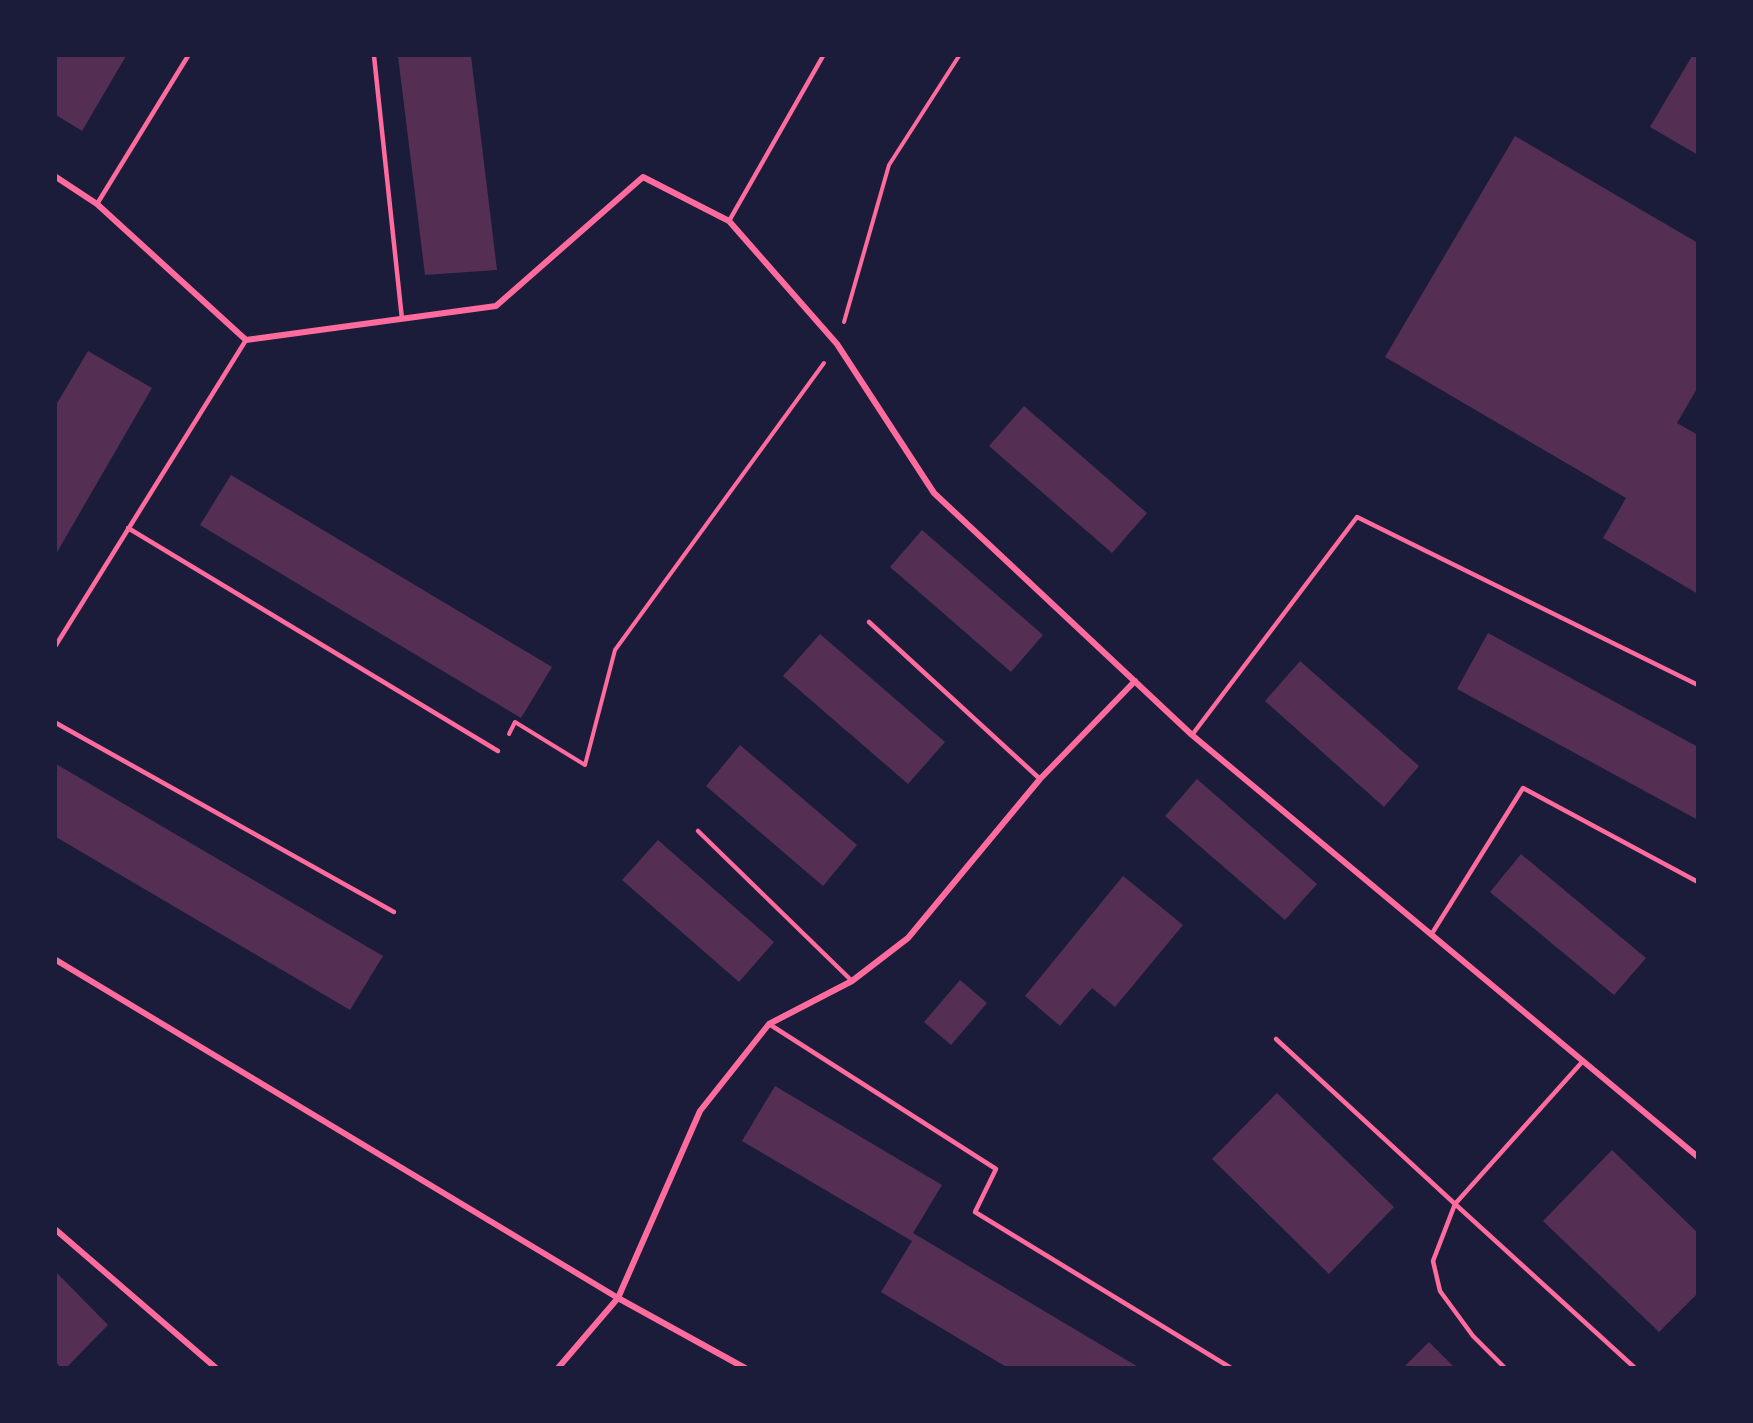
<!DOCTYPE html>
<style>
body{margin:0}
#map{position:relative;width:1753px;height:1423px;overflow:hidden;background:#1b1b3a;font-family:"Open Sans",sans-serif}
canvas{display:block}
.frame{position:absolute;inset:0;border:57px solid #1b1b3a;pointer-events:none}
</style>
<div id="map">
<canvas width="1753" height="1423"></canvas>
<div class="frame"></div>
</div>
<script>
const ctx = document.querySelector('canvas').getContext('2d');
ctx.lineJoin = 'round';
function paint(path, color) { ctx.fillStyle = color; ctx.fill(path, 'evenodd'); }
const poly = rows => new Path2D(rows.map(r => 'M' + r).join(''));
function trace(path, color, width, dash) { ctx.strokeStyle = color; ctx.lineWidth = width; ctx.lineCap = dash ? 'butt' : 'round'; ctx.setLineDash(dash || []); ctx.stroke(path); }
paint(poly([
 [56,56,126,56,82,131,56,115],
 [398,56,471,56,497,270,425,275],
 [1692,56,1698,56,1698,155,1650,127],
 [1515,136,1698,243,1698,387,1677,423,1698,435,1698,594,1603,538,1626,498,1385,357],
 [88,351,152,388,56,554,56,405],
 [1024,406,1147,513,1112,553,989,446],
 [231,475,552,667,521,718,200,525],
 [922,530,1043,635,1011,672,890,567],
 [1488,633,1698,747,1698,820,1457,689],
 [820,634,945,742,908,784,783,676],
 [1300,661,1419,766,1384,807,1265,701],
 [740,745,857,845,823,886,706,786],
 [56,764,383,956,350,1010,56,837],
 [1197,779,1317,884,1285,920,1165,816],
 [658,840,774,942,739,982,622,880],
 [1521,854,1646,958,1614,995,1490,892],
 [1123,876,1183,925,1115,1007,1092,988,1060,1026,1025,996],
 [960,980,987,1003,951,1045,924,1022],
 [775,1086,942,1185,913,1233,1140,1368,1008,1368,881,1292,912,1241,742,1141],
 [1277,1093,1394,1207,1329,1274,1212,1159],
 [1612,1150,1698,1233,1698,1293,1659,1332,1543,1221],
 [56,1272,108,1325,66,1368,61,1368,56,1362],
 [1429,1342,1455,1368,1403,1368]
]), '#542f53');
trace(poly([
 [844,322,889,165,959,56],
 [509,734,515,722,585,765,615,650,824,363]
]), '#ff6b9d', 4);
trace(poly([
 [374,56,402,319],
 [97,204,188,56],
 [729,221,823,56],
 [128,528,498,751],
 [869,622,1040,779],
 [56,645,246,340],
 [56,723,394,912],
 [1192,735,1357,517,1698,685],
 [698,831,852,981],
 [1431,935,1523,788,1698,882],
 [769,1024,996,1169,975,1212,1231,1368],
 [1276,1039,1455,1204,1583,1061],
 [1505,1368,1473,1336,1440,1291,1433,1261,1455,1204,1635,1368]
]), '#ff6b9d', 4.5);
trace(poly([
 [56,177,97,204,246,340,496,306,643,177,729,221,837,344,934,493,1192,735,1698,1157],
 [56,960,618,1298,745,1368],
 [56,1230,216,1368],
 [558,1368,618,1298,700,1111,769,1024,852,981,908,938,1040,779,1135,681]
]), '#ff6b9d', 6);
</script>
